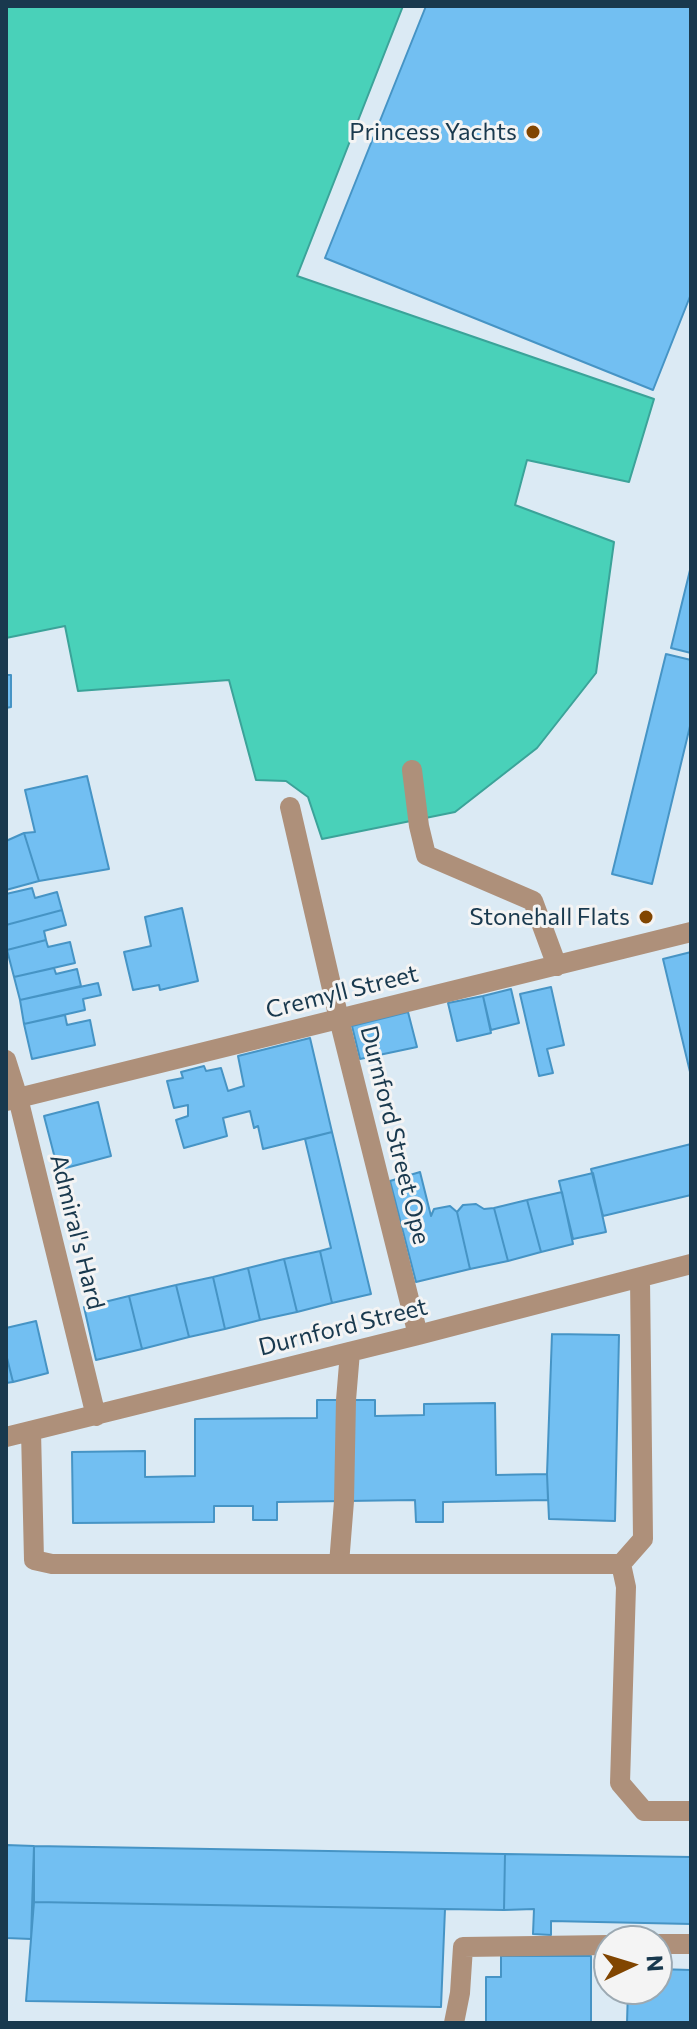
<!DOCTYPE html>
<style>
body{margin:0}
#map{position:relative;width:697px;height:2029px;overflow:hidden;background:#dbeaf4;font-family:Commissioner,sans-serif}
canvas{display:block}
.frame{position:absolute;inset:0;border:8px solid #19394e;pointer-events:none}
.north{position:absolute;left:593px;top:1925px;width:80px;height:80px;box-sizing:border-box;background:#f4f4f4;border:2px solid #9ca9b2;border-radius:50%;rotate:86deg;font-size:22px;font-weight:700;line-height:32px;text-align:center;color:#19394e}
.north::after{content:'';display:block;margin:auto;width:28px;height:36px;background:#814500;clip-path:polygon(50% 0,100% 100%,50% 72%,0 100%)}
</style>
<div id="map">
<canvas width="697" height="2029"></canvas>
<div class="frame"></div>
<div class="north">N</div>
</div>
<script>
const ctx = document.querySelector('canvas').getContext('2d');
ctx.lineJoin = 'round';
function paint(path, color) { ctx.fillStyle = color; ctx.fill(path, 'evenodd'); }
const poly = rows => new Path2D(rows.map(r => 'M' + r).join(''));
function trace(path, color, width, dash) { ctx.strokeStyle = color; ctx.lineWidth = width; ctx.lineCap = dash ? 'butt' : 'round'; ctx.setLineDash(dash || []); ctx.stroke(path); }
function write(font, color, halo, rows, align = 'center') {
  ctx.font = font + ' Commissioner,sans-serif'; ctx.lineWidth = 6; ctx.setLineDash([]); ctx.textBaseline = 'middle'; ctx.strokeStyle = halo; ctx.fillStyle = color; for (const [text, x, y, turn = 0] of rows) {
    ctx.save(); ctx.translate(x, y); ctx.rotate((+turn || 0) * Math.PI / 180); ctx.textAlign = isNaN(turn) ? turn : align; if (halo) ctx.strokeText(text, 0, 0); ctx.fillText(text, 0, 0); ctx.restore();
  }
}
const water = poly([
 [6,6,403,6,297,276,654,399,629,482,527,460,515,505,614,542,596,673,537,748,455,812,322,839,308,797,286,781,256,780,229,680,78,691,65,626,6,638,6,6]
]);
paint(water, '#49d1b9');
trace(water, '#3ba399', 2);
const building = poly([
 [426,6,691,6,691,294,653,390,325,258,426,6],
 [691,566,691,653,671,648,691,566],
 [666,654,691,660,691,722,652,884,612,874,666,654],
 [6,675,11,675,11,707,6,708,6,675],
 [87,776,109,869,39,881,24,833,35,832,25,790,87,776],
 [24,833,39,881,6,890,6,841,24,833],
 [32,888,35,898,57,892,62,910,6,925,6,894,32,888],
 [182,908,198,981,160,990,159,985,133,990,124,952,151,946,145,917,182,908],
 [62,910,66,925,44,931,46,940,7,950,6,925,62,910],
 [46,940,48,947,70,942,75,963,14,977,7,950,46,940],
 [691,952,691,1076,663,959,691,952],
 [54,968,56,974,77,969,81,986,20,1000,14,977,54,968],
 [98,983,101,995,83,999,85,1010,24,1024,20,1000,98,983],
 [551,987,564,1045,547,1049,553,1073,539,1076,520,994,551,987],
 [511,989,519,1023,491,1030,483,996,511,989],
 [483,996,491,1033,457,1041,448,1003,483,996],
 [408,1012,417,1047,360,1059,352,1026,408,1012],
 [65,1015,67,1025,90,1020,95,1045,32,1059,24,1024,65,1015],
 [310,1038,332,1132,263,1149,258,1126,254,1128,250,1111,223,1118,227,1136,184,1148,176,1120,188,1116,188,1105,174,1108,167,1081,183,1078,181,1072,204,1066,206,1071,221,1068,228,1091,244,1086,238,1056,310,1038],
 [98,1102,111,1156,58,1170,44,1116,98,1102],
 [332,1132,371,1294,332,1303,320,1251,331,1248,305,1139,332,1132],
 [691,1144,691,1195,603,1216,591,1169,691,1144],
 [420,1172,431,1216,434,1209,450,1206,457,1212,470,1269,416,1282,390,1181,420,1172],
 [593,1173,606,1232,573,1239,559,1181,593,1173],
 [562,1192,573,1244,541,1252,527,1200,562,1192],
 [527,1200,541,1252,508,1261,494,1208,527,1200],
 [476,1204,484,1209,494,1208,508,1261,470,1269,457,1212,463,1205,476,1204],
 [320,1251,332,1303,297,1312,284,1259,320,1251],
 [284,1259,297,1312,260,1320,248,1268,284,1259],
 [248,1268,260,1320,225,1329,213,1277,248,1268],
 [213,1277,225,1329,189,1337,176,1285,213,1277],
 [176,1285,189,1337,142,1349,129,1296,176,1285],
 [129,1296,142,1349,96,1360,84,1307,129,1296],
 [36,1321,48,1373,13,1382,6,1354,6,1328,36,1321],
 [552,1334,619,1335,615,1521,549,1519,547,1474,552,1334],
 [6,1354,13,1382,6,1383,6,1354],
 [317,1400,375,1400,375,1416,424,1415,424,1404,495,1403,496,1475,547,1474,548,1500,443,1502,443,1522,416,1522,415,1500,277,1502,277,1520,253,1520,253,1506,214,1506,214,1522,73,1523,72,1452,145,1451,145,1477,195,1476,195,1419,317,1418,317,1400],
 [6,1845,34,1846,31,1939,6,1938,6,1845],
 [34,1846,505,1854,504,1910,34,1902,34,1846],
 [505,1854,691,1857,691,1924,551,1921,551,1935,533,1934,534,1909,504,1910,505,1854],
 [34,1902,445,1909,441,2007,26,2001,34,1902],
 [501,1956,591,1956,591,2023,486,2023,486,1977,501,1977,501,1956],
 [657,1969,691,1970,691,2023,627,2023,628,1989,657,1989,657,1969]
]);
paint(building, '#72bff2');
trace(building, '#4694c5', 2);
trace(poly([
 [412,770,419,826,426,855,533,901,557,966],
 [290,807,339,1019,418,1335],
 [6,1060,18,1098,96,1416],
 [6,1101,691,932],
 [31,1431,34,1560,52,1564,621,1564,643,1539,640,1278],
 [6,1437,418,1335,691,1264],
 [339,1564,344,1501,346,1400,350,1352],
 [621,1564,626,1587,620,1783,644,1811,691,1811],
 [657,1944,691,1944],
 [454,2023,460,1993,463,1947,609,1945]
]), '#ae907a', 20);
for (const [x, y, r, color] of [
 [533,132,8,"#814500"],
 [646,917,8,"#814500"]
]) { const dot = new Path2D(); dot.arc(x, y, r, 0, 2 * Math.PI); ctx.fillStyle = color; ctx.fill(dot); trace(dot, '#f4f4f4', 3); }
write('24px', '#19394e', '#f4f4f4', [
 ["Princess Yachts",517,132],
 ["Stonehall Flats",630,917]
], 'right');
write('24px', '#19394e', '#f4f4f4', [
 ["Cremyll Street",342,992,-14],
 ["Durnford Street Ope",395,1135,76],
 ["Admiral's Hard",77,1232,76],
 ["Durnford Street",343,1327,-14]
]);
</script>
